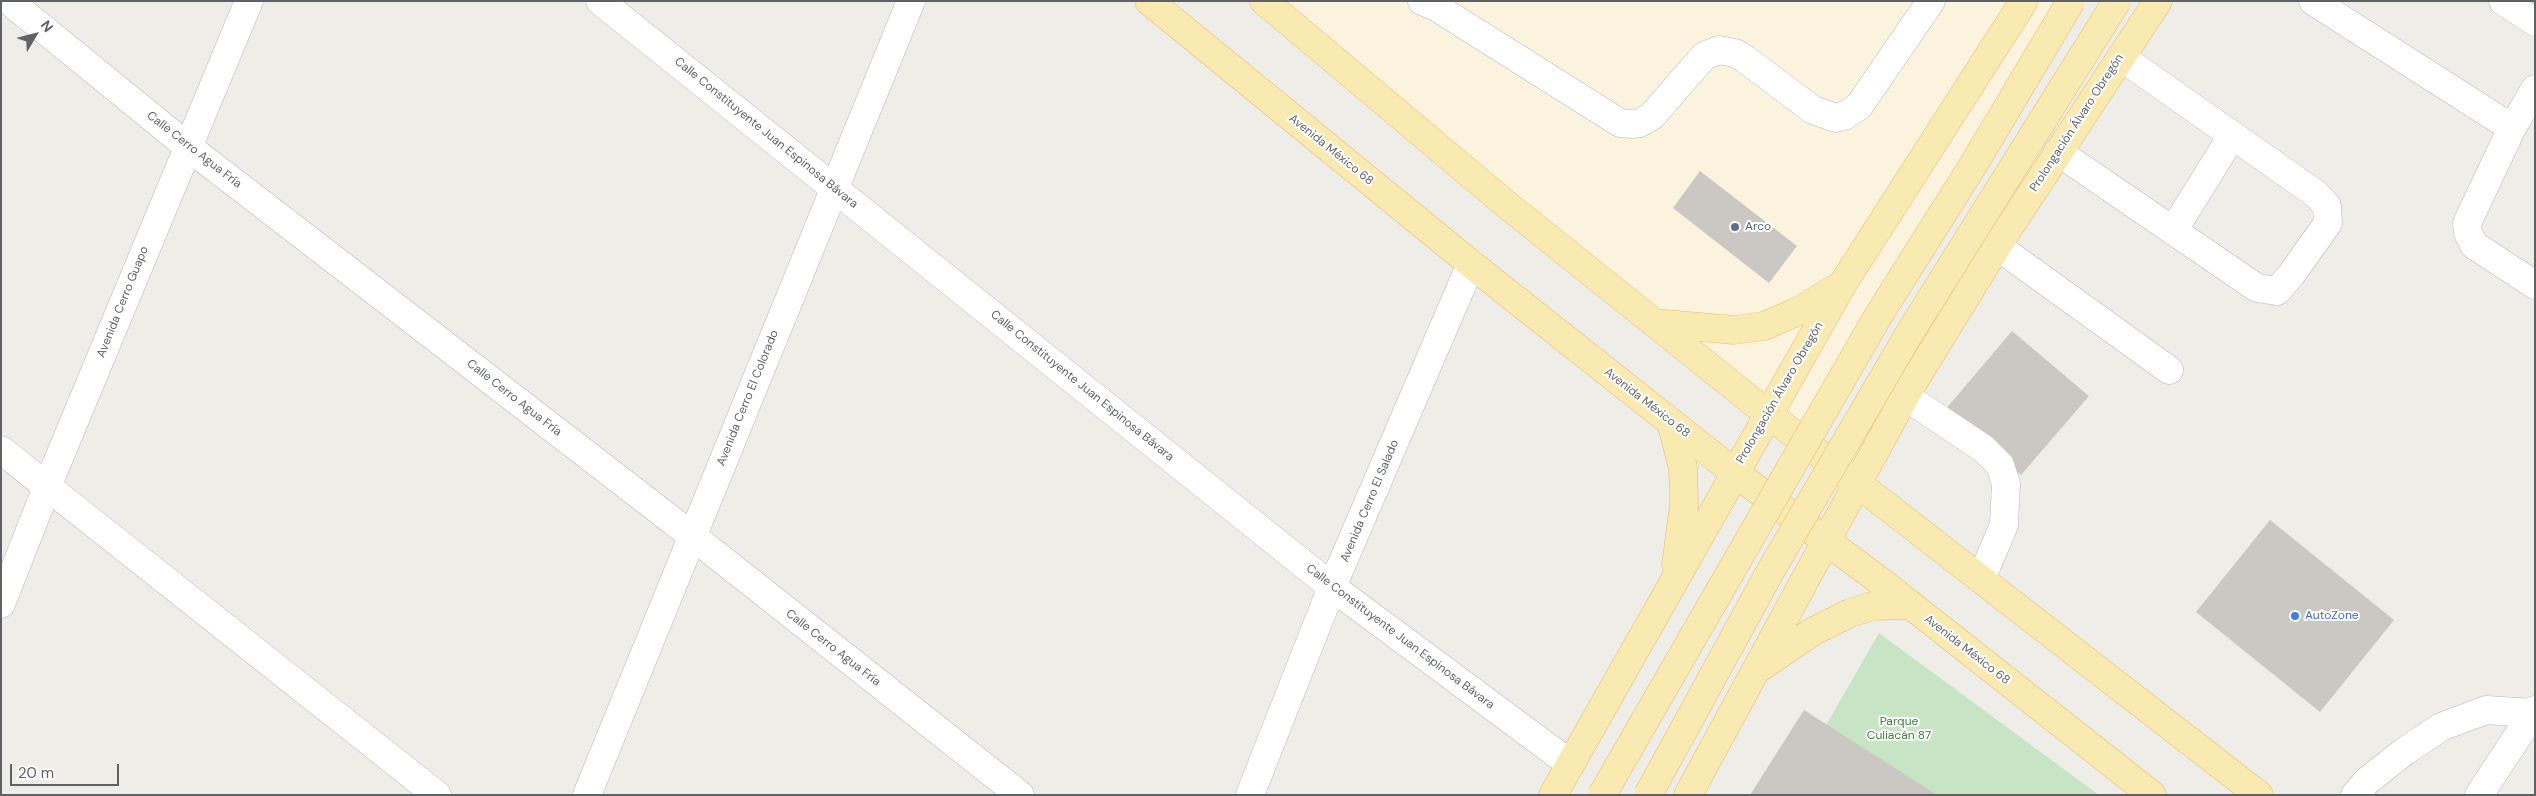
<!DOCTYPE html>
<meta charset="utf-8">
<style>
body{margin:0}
#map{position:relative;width:2536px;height:796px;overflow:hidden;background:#efede7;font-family:"DM Sans",sans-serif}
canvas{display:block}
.frame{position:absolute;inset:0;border:2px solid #5e6266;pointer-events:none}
.north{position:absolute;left:10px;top:10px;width:50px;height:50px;-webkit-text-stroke:4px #fff;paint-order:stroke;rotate:53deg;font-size:14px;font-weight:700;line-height:20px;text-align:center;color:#5e6266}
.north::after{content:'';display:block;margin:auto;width:18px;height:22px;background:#5e6266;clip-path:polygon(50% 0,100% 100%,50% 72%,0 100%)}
.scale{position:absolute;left:10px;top:764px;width:109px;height:22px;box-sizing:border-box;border:2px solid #5e6266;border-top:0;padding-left:6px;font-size:15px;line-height:18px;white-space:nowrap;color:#5e6266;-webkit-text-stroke:4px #fff;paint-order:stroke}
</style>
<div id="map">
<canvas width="2536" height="796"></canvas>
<div class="frame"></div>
<div class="north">N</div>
<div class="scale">20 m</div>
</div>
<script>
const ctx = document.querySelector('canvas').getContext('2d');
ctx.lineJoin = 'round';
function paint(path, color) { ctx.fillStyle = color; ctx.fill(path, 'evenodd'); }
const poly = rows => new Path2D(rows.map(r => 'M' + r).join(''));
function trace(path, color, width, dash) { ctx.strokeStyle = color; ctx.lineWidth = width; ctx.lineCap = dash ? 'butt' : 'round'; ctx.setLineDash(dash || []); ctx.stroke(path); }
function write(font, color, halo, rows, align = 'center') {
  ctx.font = font + ' "DM Sans",sans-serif'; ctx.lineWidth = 4; ctx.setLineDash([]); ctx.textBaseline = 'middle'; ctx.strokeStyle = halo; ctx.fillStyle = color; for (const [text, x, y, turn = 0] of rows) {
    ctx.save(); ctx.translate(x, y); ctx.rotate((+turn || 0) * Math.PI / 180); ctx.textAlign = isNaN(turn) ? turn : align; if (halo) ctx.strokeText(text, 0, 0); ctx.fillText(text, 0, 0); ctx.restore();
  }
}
paint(poly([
 [1252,1,2070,1,1803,444]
]), '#fcf3df');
paint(poly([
 [1879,633,2099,795,1786,795]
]), '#c7e5c5');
paint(poly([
 [1700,171,1797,246,1769,283,1673,208],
 [2012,331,2089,396,2021,475,1945,410],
 [2270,520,2394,620,2320,712,2196,612],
 [1804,710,1937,795,1750,795]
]), '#cbc8c4');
const minor = poly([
 [9,1,187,146,691,535,1020,795],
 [600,1,1332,587,1569,763],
 [1422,1,1436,7,1620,123,1632,124,1640,123,1652,116,1704,56,1719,50,1735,53,1745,59,1813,110,1836,118,1844,116,1859,106,1931,1],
 [2313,1,2512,128],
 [2503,1,2535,22],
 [2535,89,2512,128,2467,223,2468,233,2474,245,2535,285],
 [2058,152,2257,288,2277,291,2291,275,2328,223,2327,206,2316,194,2121,57],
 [2173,231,2232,136],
 [1997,246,2169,370],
 [1905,396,1984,449,2000,465,2006,484,2004,525,1981,579],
 [1,450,437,795],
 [1,604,47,487,249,1],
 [587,795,911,1],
 [1250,795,1332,587,1471,264],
 [2355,795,2367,781,2405,751,2441,727,2486,710,2533,713],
 [2479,795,2535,710]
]);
const major = poly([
 [1149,1,1471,264,1735,473,1884,584,2152,795],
 [1264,1,1507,205,1768,414,2259,795],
 [1654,323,1734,330,1764,326,1801,310,1838,287],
 [1671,422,1683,468,1684,506,1676,565],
 [1761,667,1812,632,1850,613,1873,606,1909,605],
 [1553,795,1842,285,2024,1],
 [1688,795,1905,396,1997,246,2158,1]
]);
trace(minor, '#b4b7ba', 29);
trace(major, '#e8bc67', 29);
trace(minor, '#fff', 28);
trace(major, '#f9eab2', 28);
const majorBridge = poly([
 [1602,795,1877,318,1975,162,2071,1],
 [1648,795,1770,572,1909,334,2117,1]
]);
trace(majorBridge, '#e8bc67', 29, []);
trace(majorBridge, '#f9eab2', 28);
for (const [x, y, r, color] of [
 [1735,227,5,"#5c6f8a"],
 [2295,616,5,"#3f7fe0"]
]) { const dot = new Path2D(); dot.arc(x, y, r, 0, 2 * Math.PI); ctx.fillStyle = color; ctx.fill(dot); trace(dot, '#fff', 2); }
write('12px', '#5e6266', '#fff', [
 ["Prolongación Álvaro Obregón",2077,123,-57],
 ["Calle Constituyente Juan Espinosa Bávara",766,133,39],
 ["Calle Cerro Agua Fría",194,150,38],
 ["Avenida México 68",1331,150,39],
 ["Avenida Cerro Guapo",123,302,-68],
 ["Calle Constituyente Juan Espinosa Bávara",1082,386,39],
 ["Prolongación Álvaro Obregón",1780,393,-60],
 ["Calle Cerro Agua Fría",514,398,38],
 ["Avenida Cerro El Colorado",748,398,-68],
 ["Avenida México 68",1647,403,38],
 ["Avenida Cerro El Salado",1370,501,-67],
 ["Calle Constituyente Juan Espinosa Bávara",1400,637,37],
 ["Calle Cerro Agua Fría",833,648,38],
 ["Avenida México 68",1967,650,38]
]);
write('12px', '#4e5e75', '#fff', [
 ["Arco",1745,227]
], 'left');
write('12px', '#366cbe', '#fff', [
 ["AutoZone",2305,616]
], 'left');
write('12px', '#3c803b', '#fff', [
 ["Parque",1899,722],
 ["Culiacán 87",1899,736]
]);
</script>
